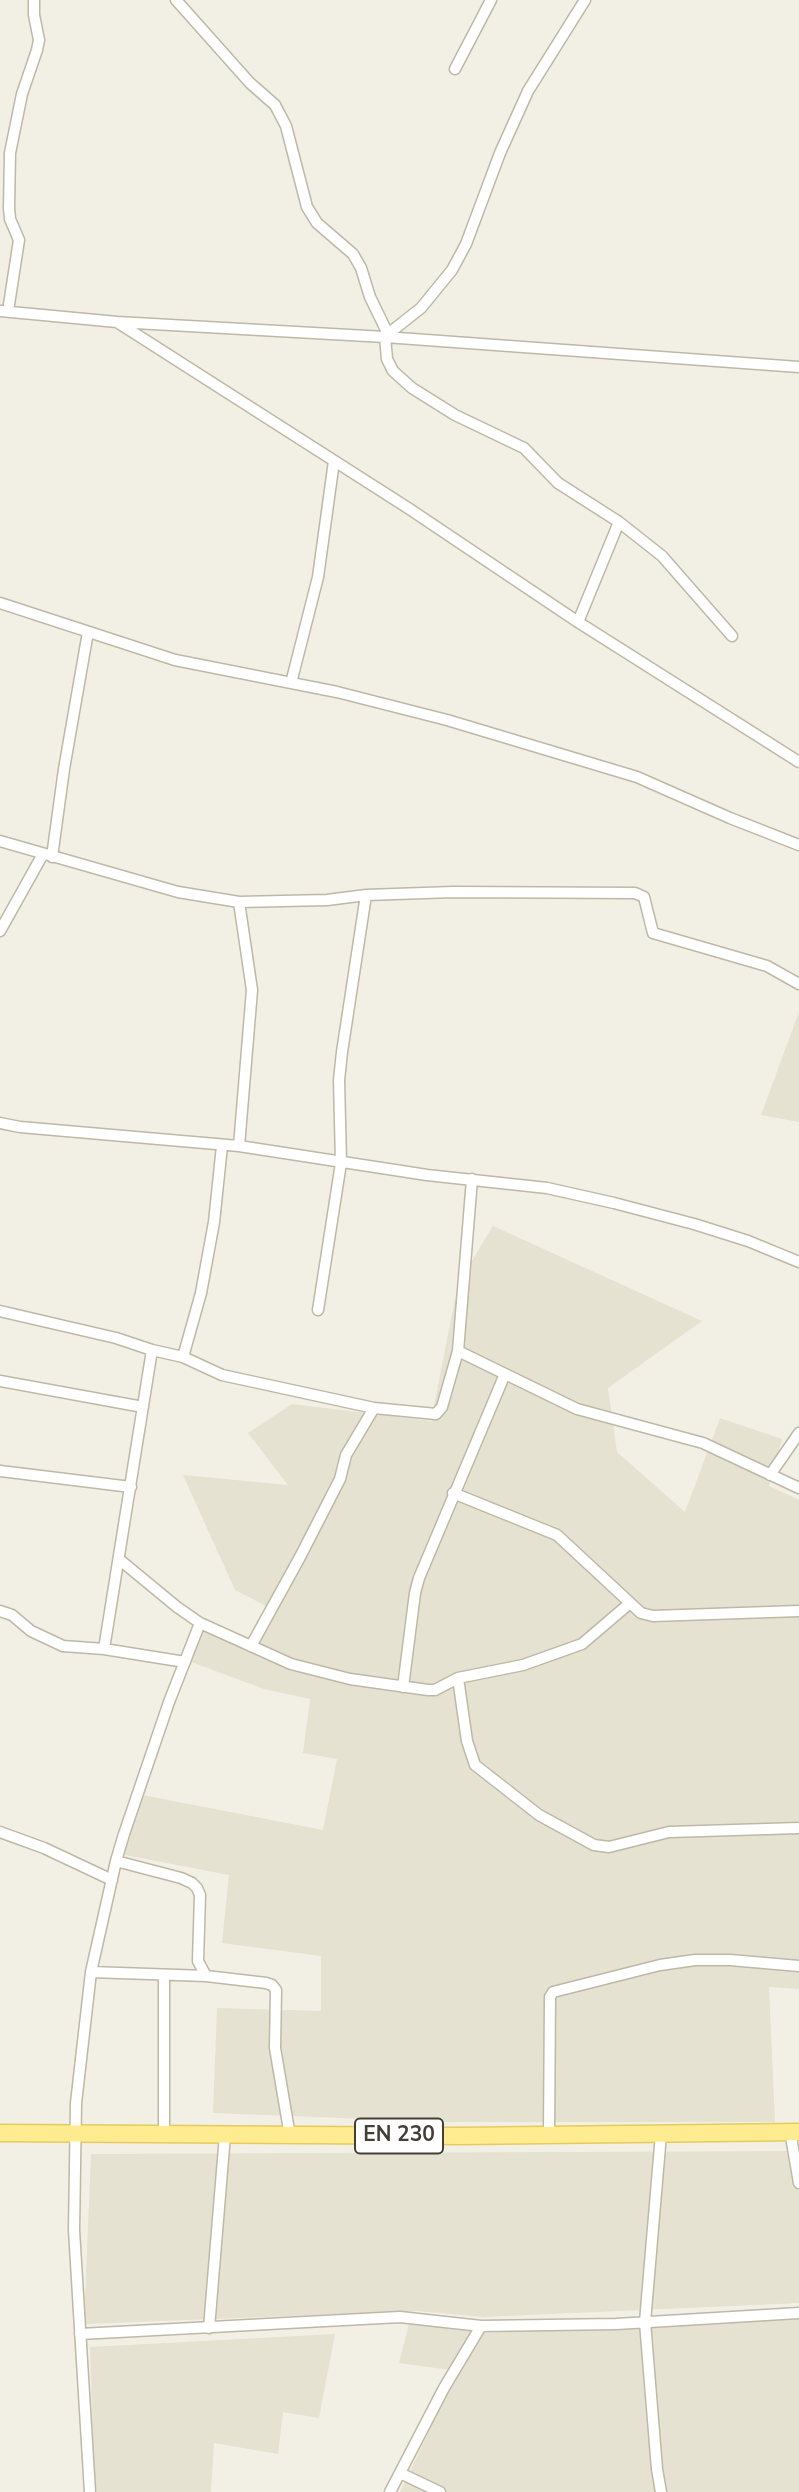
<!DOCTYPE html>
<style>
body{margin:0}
canvas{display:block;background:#f2efe4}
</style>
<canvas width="799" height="2492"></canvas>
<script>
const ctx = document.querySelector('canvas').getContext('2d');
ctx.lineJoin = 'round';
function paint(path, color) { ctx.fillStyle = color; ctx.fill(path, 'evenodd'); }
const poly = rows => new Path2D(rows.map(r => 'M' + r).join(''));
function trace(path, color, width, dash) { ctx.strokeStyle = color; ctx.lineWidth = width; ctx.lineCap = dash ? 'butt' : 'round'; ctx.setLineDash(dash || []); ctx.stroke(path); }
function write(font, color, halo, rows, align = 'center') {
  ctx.font = font + ' "Nunito Sans",sans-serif'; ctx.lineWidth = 5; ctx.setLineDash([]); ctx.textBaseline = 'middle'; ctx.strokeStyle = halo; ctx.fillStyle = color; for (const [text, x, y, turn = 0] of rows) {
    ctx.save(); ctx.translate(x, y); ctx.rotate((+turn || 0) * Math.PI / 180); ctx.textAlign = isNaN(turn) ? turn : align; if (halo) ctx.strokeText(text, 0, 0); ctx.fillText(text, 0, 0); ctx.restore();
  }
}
paint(poly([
 [799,1012,799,1122,761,1115],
 [493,1226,702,1321,608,1388,617,1452,685,1512,720,1418,782,1439,769,1486,799,1500,799,1989,769,1987,775,2122,442,2122,213,2113,217,2008,321,2011,321,1956,222,1943,229,1875,120,1854,137,1794,323,1830,337,1759,303,1753,310,1699,264,1689,183,1659,197,1622,253,1649,268,1607,235,1590,183,1475,288,1485,248,1433,292,1404,431,1421,458,1284],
 [799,2151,799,2303,484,2317,417,2311,84,2324,91,2154],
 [799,2319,799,2492,400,2492,458,2371,399,2363,409,2324,487,2333],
 [335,2334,319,2418,283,2412,278,2454,214,2443,211,2492,97,2492,94,2473,90,2347]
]), '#e6e2d1');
const minor = poly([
 [176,0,250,83,275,105,286,126,307,207,317,223,353,254,361,268,370,297,388,334],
 [585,0,528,91,500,153,466,244,452,270,421,308,388,334,385,337,387,359,393,371,412,388,455,415,524,448,558,483,619,522,662,556,732,636],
 [455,69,491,0],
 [0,311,117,322,385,337,799,367],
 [8,311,19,240,10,219,9,208,10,153,22,94,37,50,39,40,34,15,34,0],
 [117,322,408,508,578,622,799,762],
 [0,603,175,660,337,692,447,720,637,777,730,818,799,845],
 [578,622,619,522],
 [291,683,318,577,334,461],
 [0,841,178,892,239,902,327,900,366,895,453,892,635,893,644,897,653,933,767,966,799,984],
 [52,857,64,769,88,632],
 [0,931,43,854],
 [0,1123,20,1127,239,1146,427,1175,547,1188,614,1203,694,1224,748,1241,799,1262],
 [239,1146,252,990,239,902],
 [318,1310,341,1163,339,1080,342,1052,366,895],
 [0,1311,116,1338,152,1350,183,1357,222,1375,374,1408,436,1414,442,1407,458,1351,472,1179],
 [458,1351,577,1409,703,1443,799,1488],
 [183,1357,201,1293,214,1222,222,1146],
 [0,1381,143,1407],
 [0,1471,131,1487],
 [770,1475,799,1433],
 [453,1493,557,1535,641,1613,653,1616,799,1611],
 [120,1560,177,1607,200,1623,291,1664,350,1679,428,1690,435,1690,458,1678,523,1665,582,1644,630,1603],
 [0,1611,12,1615,31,1631,63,1646,104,1649,185,1662],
 [251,1646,300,1557,340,1479,346,1455,374,1408],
 [104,1649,152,1350],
 [458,1678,467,1741,475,1765,539,1815,594,1845,609,1847,669,1832,799,1828],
 [403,1687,415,1593,419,1578,505,1374],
 [0,1832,44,1848,112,1880],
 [116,1861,181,1878,192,1883,197,1888,200,1895,198,1961,206,1976,266,1983,272,1985,276,1990,275,2048,290,2136],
 [91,1972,206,1976],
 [790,2131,799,2183],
 [549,2134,550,1997,553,1992,660,1965,695,1960,730,1960,799,1966],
 [164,2135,164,1975],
 [209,2328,225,2135],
 [80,2334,400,2317,481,2326,616,2324,799,2313],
 [400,2473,440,2492],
 [90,2492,74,2230,76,2103,91,1972,116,1861,124,1834,169,1702,200,1623],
 [390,2492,444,2388,481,2326],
 [661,2492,657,2469,645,2322,661,2134]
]);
const primary = poly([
 [0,2133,459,2136,799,2132]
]);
trace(minor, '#beb8a6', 13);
trace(primary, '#e5cb5f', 19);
trace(minor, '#fff', 10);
trace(primary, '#ffeb90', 16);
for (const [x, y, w] of [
 [399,2136,88]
]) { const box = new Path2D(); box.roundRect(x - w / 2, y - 17.5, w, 35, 5); ctx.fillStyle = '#fff'; ctx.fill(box); trace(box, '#443f34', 2); }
write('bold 21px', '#443f34', null, [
 ["EN 230",399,2136]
]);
</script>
